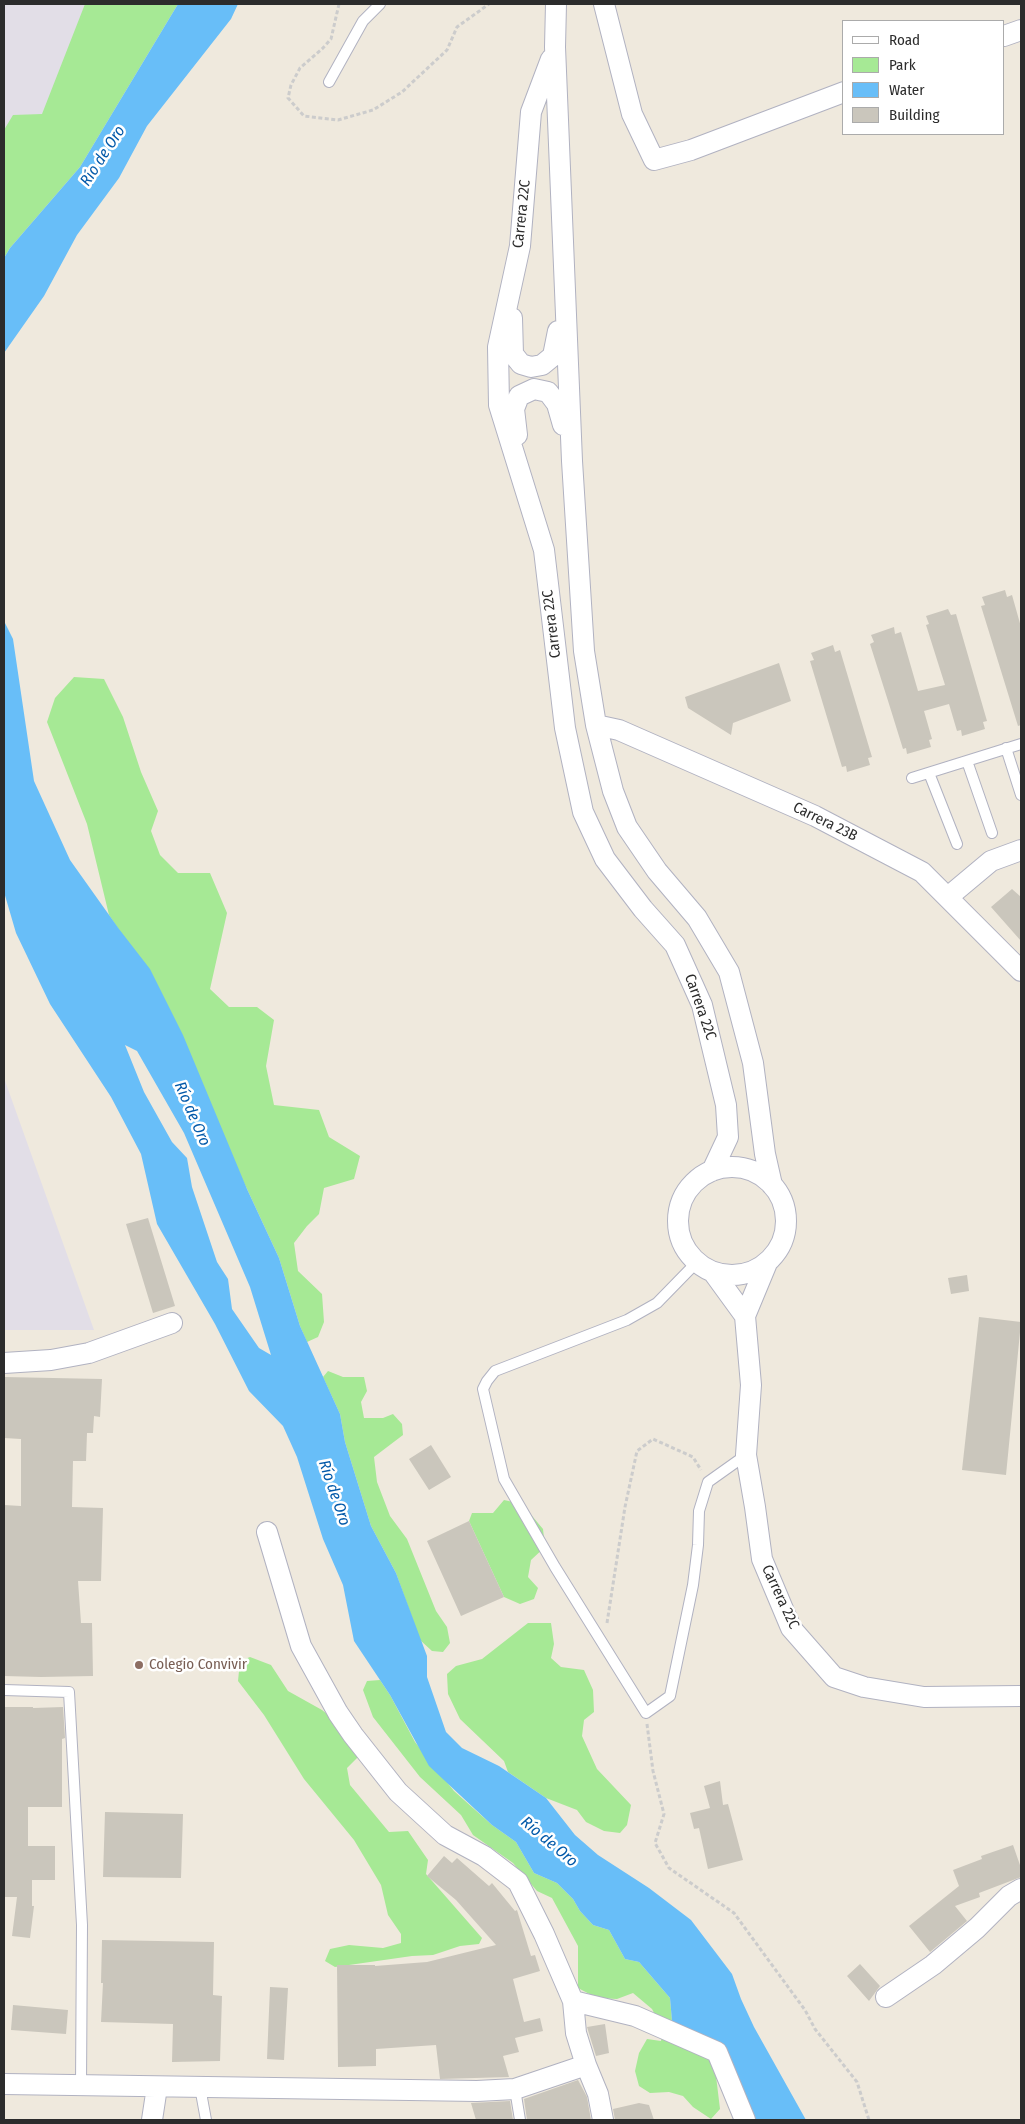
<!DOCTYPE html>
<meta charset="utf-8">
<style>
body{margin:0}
#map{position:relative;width:1025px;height:2124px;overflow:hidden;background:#efe9dd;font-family:"Fira Sans Condensed",sans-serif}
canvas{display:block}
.frame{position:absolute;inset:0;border:5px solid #2c2c2c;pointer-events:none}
.legend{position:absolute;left:842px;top:20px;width:162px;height:115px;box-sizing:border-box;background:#fff;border:1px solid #ababab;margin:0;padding:6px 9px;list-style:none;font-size:15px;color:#2c2c2c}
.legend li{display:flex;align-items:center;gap:10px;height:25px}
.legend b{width:25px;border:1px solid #ababab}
</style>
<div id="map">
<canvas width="1025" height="2124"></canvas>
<div class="frame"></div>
<ul class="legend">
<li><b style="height:6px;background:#fff"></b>Road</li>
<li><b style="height:14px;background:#a6e995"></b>Park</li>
<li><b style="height:14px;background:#68bef8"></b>Water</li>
<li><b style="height:14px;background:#cac6bc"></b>Building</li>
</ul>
</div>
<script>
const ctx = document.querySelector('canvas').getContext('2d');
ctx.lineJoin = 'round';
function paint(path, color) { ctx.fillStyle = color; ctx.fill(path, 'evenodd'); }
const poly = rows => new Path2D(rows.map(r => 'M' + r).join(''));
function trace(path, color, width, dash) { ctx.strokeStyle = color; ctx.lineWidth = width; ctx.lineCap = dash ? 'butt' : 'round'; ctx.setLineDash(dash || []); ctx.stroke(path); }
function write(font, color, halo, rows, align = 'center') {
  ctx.font = font + ' "Fira Sans Condensed",sans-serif'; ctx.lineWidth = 5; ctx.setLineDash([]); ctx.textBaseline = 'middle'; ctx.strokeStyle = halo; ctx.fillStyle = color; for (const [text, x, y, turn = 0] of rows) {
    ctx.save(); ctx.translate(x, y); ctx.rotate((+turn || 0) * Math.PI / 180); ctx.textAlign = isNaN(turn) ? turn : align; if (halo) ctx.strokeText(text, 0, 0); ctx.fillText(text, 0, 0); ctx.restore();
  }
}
paint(poly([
 [4,4,90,4,43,123,4,139],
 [4,1078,94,1330,4,1330]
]), '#e2dee7');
paint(poly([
 [85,4,178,4,80,167,10,248,4,258,4,130,13,115,42,114],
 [74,677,104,679,123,717,141,772,158,811,151,831,160,855,178,873,210,873,227,913,210,989,229,1007,257,1007,274,1020,266,1066,274,1105,319,1110,329,1137,360,1156,354,1179,324,1188,319,1214,307,1226,294,1243,298,1271,322,1294,324,1322,318,1337,307,1342,300,1326,279,1258,247,1189,119,930,109,915,87,824,47,722,55,698],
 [328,1371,343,1377,364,1377,367,1391,361,1402,364,1418,383,1418,393,1414,402,1424,403,1435,374,1457,377,1482,390,1516,407,1539,436,1611,447,1627,450,1643,443,1652,432,1651,420,1640,396,1573,371,1526,345,1442,340,1414,323,1377],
 [504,1500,522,1504,543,1529,545,1547,531,1560,528,1577,538,1588,534,1599,520,1604,504,1597,469,1521,472,1513,493,1513],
 [528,1623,551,1623,554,1644,551,1658,561,1667,584,1670,593,1690,594,1712,584,1720,582,1736,597,1769,631,1805,627,1825,620,1833,604,1831,586,1822,577,1810,546,1798,508,1772,504,1761,460,1719,448,1694,447,1674,456,1666,482,1659],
 [250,1657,271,1665,288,1691,322,1710,352,1734,359,1756,347,1768,350,1785,389,1832,408,1831,428,1860,426,1874,482,1938,479,1944,460,1946,433,1955,412,1956,335,1967,325,1961,330,1949,349,1945,383,1948,401,1943,401,1934,388,1915,381,1885,354,1840,304,1779,264,1715,238,1681,240,1661],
 [380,1680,390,1695,415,1742,454,1791,492,1825,516,1842,534,1873,557,1883,573,1899,580,1911,593,1925,609,1930,625,1959,639,1962,670,1998,672,2021,712,2061,716,2076,720,2109,711,2119,693,2107,683,2096,669,2092,650,2093,639,2086,635,2071,639,2053,647,2039,661,2041,663,2030,652,2009,633,1993,617,1999,597,1998,578,1988,578,1946,552,1898,537,1891,513,1863,473,1835,461,1815,420,1777,373,1717,363,1690,367,1681]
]), '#a6e995');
paint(poly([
 [178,4,238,4,231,19,147,126,119,178,77,235,44,296,4,353,4,258,10,248,80,167],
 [4,621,13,639,34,781,70,860,119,929,150,969,183,1035,247,1189,279,1258,300,1326,340,1414,345,1442,371,1526,396,1573,427,1656,427,1677,446,1732,462,1748,499,1766,546,1798,575,1835,598,1855,649,1888,691,1920,732,1974,741,1999,754,2027,806,2120,750,2120,731,2066,729,2054,718,2045,672,2021,670,1998,639,1962,625,1959,609,1930,593,1925,580,1911,573,1899,557,1883,534,1873,516,1842,492,1825,429,1766,390,1695,354,1641,343,1585,323,1539,297,1457,283,1426,249,1391,215,1324,157,1224,141,1154,111,1097,50,1004,16,933,4,892],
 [125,1045,137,1051,184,1133,250,1287,271,1355,259,1348,232,1309,228,1279,217,1262,192,1187,187,1158,172,1142,144,1092]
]), '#68bef8');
paint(poly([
 [1005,590,1007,597,1012,595,1021,627,1021,725,1018,726,981,606,985,605,982,597],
 [948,609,951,615,956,614,987,721,983,722,985,729,962,736,961,730,957,731,949,704,924,711,932,739,929,740,931,747,907,754,906,748,903,749,889,704,870,644,874,642,871,635,894,627,895,634,901,632,918,691,945,685,926,625,929,624,926,616],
 [833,645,835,652,840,650,872,757,868,758,870,765,847,772,846,766,842,767,810,661,814,660,811,653],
 [779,663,791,701,733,723,731,735,688,708,685,697],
 [1012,889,1021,897,1021,941,991,907],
 [148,1218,175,1306,153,1313,126,1224],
 [967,1275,969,1291,951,1294,948,1278],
 [979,1317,1021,1322,1006,1475,962,1470],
 [4,1377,102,1379,100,1417,94,1416,93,1433,87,1433,86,1461,73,1461,72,1507,103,1508,101,1581,78,1581,81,1623,92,1623,93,1676,41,1677,4,1676,4,1505,21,1506,21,1439,4,1438],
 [431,1445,451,1477,429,1490,409,1459],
 [469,1521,504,1597,461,1616,427,1541],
 [4,1707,33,1707,33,1708,63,1707,65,1738,62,1739,62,1807,28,1807,28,1846,55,1846,55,1880,32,1880,32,1906,34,1906,30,1938,12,1936,17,1897,4,1897],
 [720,1781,723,1805,728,1804,743,1860,708,1869,699,1828,694,1829,690,1813,710,1808,704,1786],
 [105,1812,183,1814,181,1878,103,1877],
 [1013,1845,1021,1868,1021,1877,979,1893,980,1897,955,1906,967,1921,930,1952,909,1926,959,1886,953,1870,982,1859,981,1856],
 [444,1856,452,1863,457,1858,489,1886,492,1883,515,1911,517,1910,531,1956,535,1955,540,1971,513,1979,524,2022,540,2018,543,2031,515,2038,519,2052,503,2056,509,2077,440,2079,436,2045,376,2049,376,2066,338,2067,337,1965,375,1965,375,1966,427,1962,496,1945,456,1900,427,1876],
 [102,1940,214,1942,213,1995,222,1996,220,2061,172,2062,173,2024,101,2022,103,1983,101,1983],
 [860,1964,880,1986,869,2001,847,1976],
 [270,1987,288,1988,284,2060,267,2059],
 [13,2005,68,2010,66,2034,11,2030],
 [605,2024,609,2053,596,2056,587,2027],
 [578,2080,587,2097,591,2120,527,2120,524,2099],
 [510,2101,513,2120,476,2120,471,2103],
 [639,2103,649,2105,654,2120,615,2120,613,2109]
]), '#cac6bc');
const service = poly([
 [329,82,363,21,380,4],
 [1006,748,1021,795],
 [967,761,992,833],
 [929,773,957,844],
 [912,778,1021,744],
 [697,1262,657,1303,627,1320,495,1371,487,1381,483,1389,504,1479,555,1567,646,1713,670,1696,693,1585,698,1545,699,1511,708,1482,746,1455],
 [4,1690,69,1692,82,1925,81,2085],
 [200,2087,206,2120],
 [515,2089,520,2120]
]);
const minor = poly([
 [556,4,555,47,572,461,584,651,596,725,613,791,627,827,657,871,697,918,729,972,753,1063,765,1154,772,1185],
 [604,4,632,114,654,160,691,150,844,92],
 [1004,36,1021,30],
 [551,59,531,112,520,246,498,347,499,405,544,550,565,728,583,812,605,859,643,909,675,945,702,1005,726,1105,728,1137,712,1171],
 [512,318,513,354,521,364,531,367,542,365,553,356,558,331],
 [517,435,514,409,519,396,534,389,548,392,557,404,563,425],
 [596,725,619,730,815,816,922,872,1021,971],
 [948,897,991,861,1021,850],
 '678 1221a54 54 0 1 1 108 0a54 54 0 1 1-108 0Z',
 [767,1263,745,1316,751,1385,746,1455,755,1507,762,1559,791,1628,834,1677,864,1687,924,1697,1021,1696],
 [713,1272,745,1316],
 [4,1363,51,1360,89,1353,172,1323],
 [267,1532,301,1646,338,1713,353,1735,398,1792,445,1835,484,1856,518,1882,544,1934,573,2001,576,2033,586,2065,598,2094,603,2120],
 [886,1997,933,1965,977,1928,1009,1896,1021,1889],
 [573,2001,635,2016,717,2052,745,2120],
 [4,2084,477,2091,515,2089,586,2065],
 [152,2120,157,2087]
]);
trace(service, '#b1b2c1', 12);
trace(minor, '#b1b2c1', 22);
trace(poly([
 [339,4,331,39,322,49,300,68,291,85,288,98,304,116,338,120,373,110,402,92,447,50,457,27,489,4],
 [607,1623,625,1507,637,1451,653,1439,693,1457,701,1470],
 [647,1724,653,1771,664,1814,655,1843,669,1868,734,1913,805,2010,815,2029,857,2082,869,2120]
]), '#ccc', 3, [4, 2.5]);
trace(service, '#fff', 10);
trace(minor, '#fff', 20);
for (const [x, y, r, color] of [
 [139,1665,5,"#8d6e63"]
]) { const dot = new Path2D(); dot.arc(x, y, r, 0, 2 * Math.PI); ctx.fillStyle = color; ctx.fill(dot); trace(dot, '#fff', 2); }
write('15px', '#2c2c2c', '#fff', [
 ["Carrera 22C",522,214,-84],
 ["Carrera 22C",552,624,-97],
 ["Carrera 23B",825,822,26],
 ["Carrera 22C",700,1007,71],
 ["Carrera 22C",780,1597,65]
]);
write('15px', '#785e54', '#fff', [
 ["Colegio Convivir",149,1665]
], 'left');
write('italic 16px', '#0259a9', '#fff', [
 ["Río de Oro",103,156,-57],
 ["Río de Oro",192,1114,67],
 ["Río de Oro",334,1493,71],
 ["Río de Oro",549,1842,40]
]);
</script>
